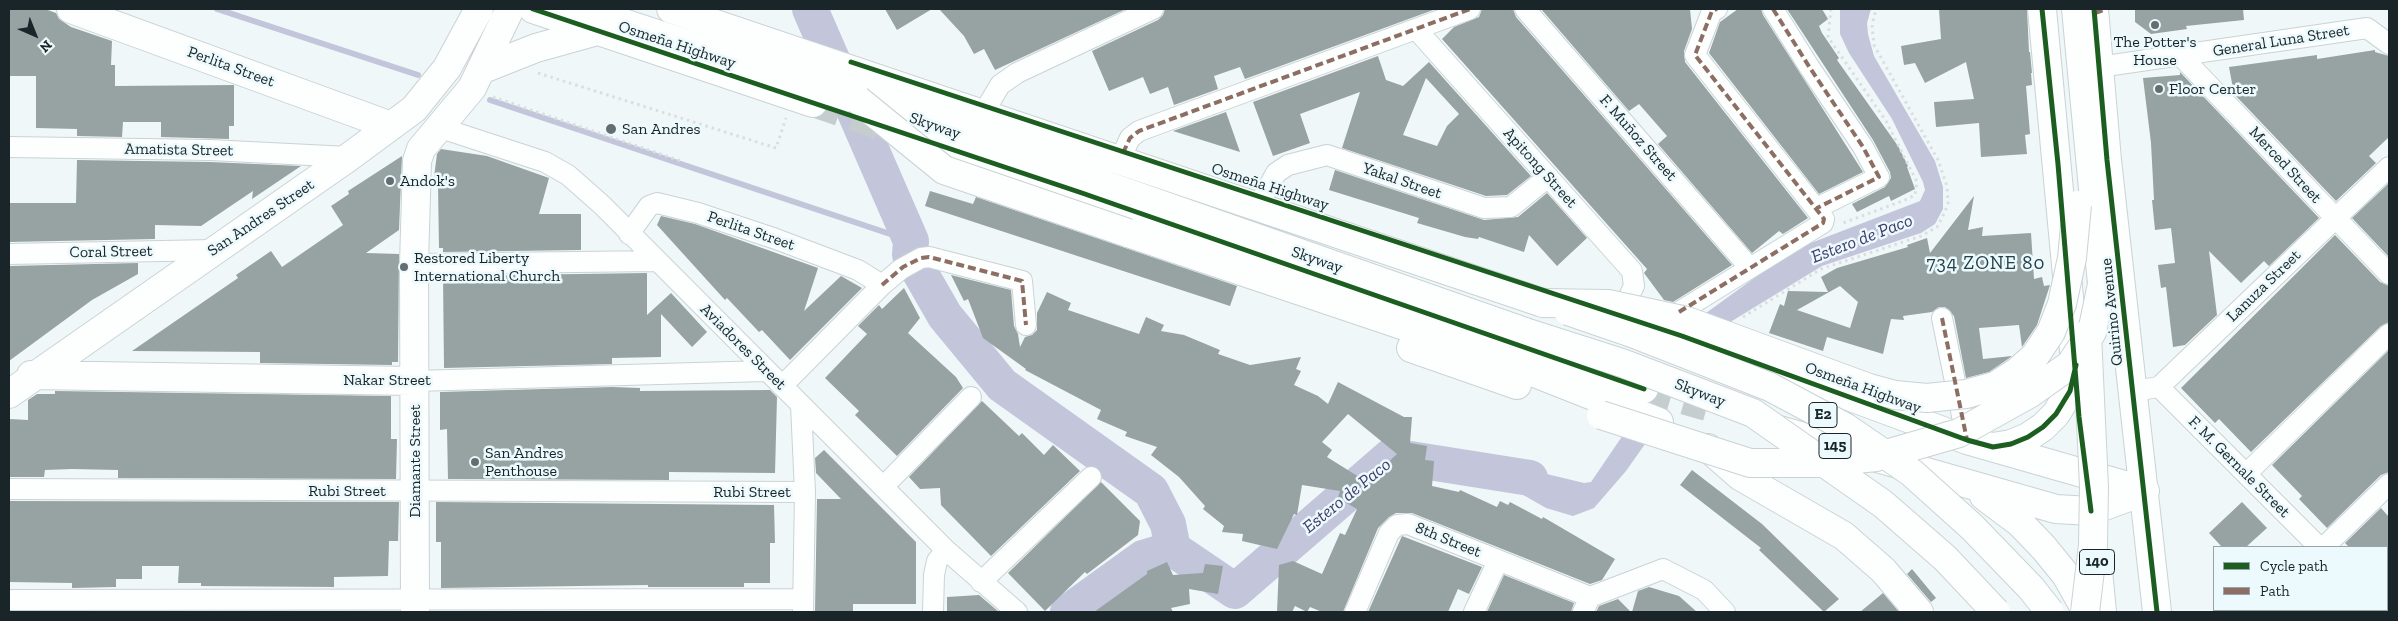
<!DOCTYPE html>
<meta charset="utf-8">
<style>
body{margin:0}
#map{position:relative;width:2398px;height:621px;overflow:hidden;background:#f0f7f9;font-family:"Zilla Slab",serif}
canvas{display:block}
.frame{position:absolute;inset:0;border:10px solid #192529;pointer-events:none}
.legend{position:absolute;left:2213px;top:546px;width:175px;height:65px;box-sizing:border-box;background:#ecf9fd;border:1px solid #98a4a8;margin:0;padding:6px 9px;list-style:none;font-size:15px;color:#192529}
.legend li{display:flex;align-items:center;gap:10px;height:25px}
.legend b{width:25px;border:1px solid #98a4a8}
.north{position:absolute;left:10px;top:10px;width:50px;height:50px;-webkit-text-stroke:4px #ecf9fd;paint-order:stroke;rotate:136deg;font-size:14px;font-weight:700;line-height:20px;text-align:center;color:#192529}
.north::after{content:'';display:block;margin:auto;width:18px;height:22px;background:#192529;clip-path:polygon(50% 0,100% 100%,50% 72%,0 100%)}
</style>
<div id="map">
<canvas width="2398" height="621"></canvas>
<div class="frame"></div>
<ul class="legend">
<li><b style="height:6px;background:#1b5e20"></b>Cycle path</li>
<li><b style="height:6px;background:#8d6e63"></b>Path</li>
</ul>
<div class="north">N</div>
</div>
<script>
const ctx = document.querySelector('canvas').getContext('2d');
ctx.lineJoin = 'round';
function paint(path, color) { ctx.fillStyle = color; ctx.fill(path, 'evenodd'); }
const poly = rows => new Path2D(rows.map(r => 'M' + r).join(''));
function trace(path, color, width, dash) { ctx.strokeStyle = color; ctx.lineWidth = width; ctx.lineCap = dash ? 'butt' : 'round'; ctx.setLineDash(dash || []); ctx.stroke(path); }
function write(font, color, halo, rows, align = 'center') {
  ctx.font = font + ' "Zilla Slab",serif'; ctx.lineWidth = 5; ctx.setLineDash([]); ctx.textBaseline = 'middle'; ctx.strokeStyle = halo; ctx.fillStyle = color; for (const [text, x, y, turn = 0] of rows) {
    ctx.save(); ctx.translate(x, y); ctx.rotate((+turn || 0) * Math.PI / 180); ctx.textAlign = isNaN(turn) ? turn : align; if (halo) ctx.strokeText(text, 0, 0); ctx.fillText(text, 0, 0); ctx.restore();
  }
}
paint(poly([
 [1840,9,1871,9,1867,23,1868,34,1874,56,1935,161,1943,187,1943,209,1935,224,1921,233,1822,266,1732,321,1626,471,1594,508,1573,516,1546,508,1480,470,1522,468,1584,483,1591,482,1706,313,1771,266,1803,246,1920,201,1925,190,1923,182,1892,119,1849,53,1840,34]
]), '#c3c5db');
paint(poly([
 [1689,333,1719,344,1670,413,1643,401]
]), '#f0f7f9');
trace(poly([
 [217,9,418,75],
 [490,100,911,241]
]), '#c3c5db', 6);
trace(poly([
 [810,9,911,241,910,255,945,316,1002,385,1151,491,1168,524,1173,549],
 [1173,549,1235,591,1391,456,1530,478],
 [1068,612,1143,558,1173,549]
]), '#c3c5db', 36);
paint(poly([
 [9,9,45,9,56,13,59,19,71,27,112,41,111,65,115,65,115,86,234,85,234,126,229,126,229,139,161,137,161,122,123,122,122,137,77,136,77,129,36,128,36,76,9,76],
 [885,9,932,9,897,30],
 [939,9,1126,9,995,70,984,49,974,54,964,36],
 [1165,9,1436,9,1245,79,1240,67,1214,76,1218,89,1174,105,1168,87,1150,94,1143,77,1109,91,1092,51,1158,20,1163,15],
 [1482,9,1513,9,1516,17,1732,265,1673,302,1664,300,1644,273,1647,269,1442,39,1454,27,1479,17],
 [1541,9,1690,9,1692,29,1684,51,1685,62,1808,218,1783,234,1779,231,1752,253,1658,144,1667,136,1639,104,1629,111],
 [1738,9,1761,9,1763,15,1863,172,1819,194,1709,53,1720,22],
 [1787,9,1822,9,1828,19,1819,26,1822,33,1839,58,1837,60,1898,146,1908,166,1907,167,1915,189,1891,201,1889,196,1857,212,1852,204,1885,187,1891,178,1890,172,1873,140],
 [1939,9,2027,9,2029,52,2030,52,2032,73,2031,73,2032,85,2026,86,2030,134,2025,135,2027,154,1981,157,1979,123,1936,127,1934,102,1974,99,1966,62,1925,83,1915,63,1904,65,1901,46,1941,39],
 [2135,9,2243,9,2244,20,2186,26,2187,29,2151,34,2135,22],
 [2375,50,2375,52,2389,56,2389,137,2369,156,2376,163,2336,201,2234,94,2229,67,2317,55,2317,59],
 [1378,56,1386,80,1403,86,1429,62,1531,176,1507,195,1486,196,1342,148,1360,92,1300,114,1310,143,1273,156,1253,102],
 [1426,78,1459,114,1447,126,1437,146,1403,135],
 [2180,72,2319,218,2269,266,2264,261,2241,283,2209,251,2217,315,2185,345,2173,347,2166,287,2161,288,2158,265,2175,263,2171,228,2155,230,2152,200,2154,200,2151,143,2143,78,2180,75],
 [1226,112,1240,152,1173,131],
 [441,149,487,156,549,178,539,214,581,214,581,250,443,252,443,248,439,248,438,186,433,185,437,154],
 [402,156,399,230,366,253,399,254,398,362,392,362,392,365,260,363,260,352,132,351,238,278,236,275,271,251,282,267,343,225,331,206,349,194,348,191],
 [77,160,210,162,301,166,252,199,253,191,201,226,155,225,155,239,9,242,9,203,76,203],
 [1335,170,1484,220,1518,217,1547,193,1587,238,1557,266,1529,235,1524,252,1479,237,1478,239,1465,237,1417,223,1419,218,1329,190],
 [2389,183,2389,257,2352,218],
 [930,191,973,204,976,197,1237,286,1230,306,925,206],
 [1974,196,1968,230,1983,227,1982,236,2031,233,2034,279,2042,277,2044,286,2050,285,2037,325,2022,347,2019,325,1979,328,1983,359,2012,356,2008,359,1989,372,1966,378,1954,316,1945,307,1939,307,1932,312,1903,316,1904,320,1891,319,1883,354,1827,337,1823,351,1769,333,1780,304,1784,306,1788,291,1828,292,1821,277,1837,268,1908,247,1907,245,1927,238,1930,253],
 [1840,286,1858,302,1850,328,1797,310],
 [661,216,695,224,818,268,804,311,841,276,862,288,790,360,762,330,759,332,727,298,725,300,657,225],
 [2335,235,2380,282,2389,286,2389,322,2381,326,2251,452,2219,419,2215,423,2181,388],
 [138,263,138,274,92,300,9,361,9,266],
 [647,273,647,315,671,293,707,332,692,347,661,314,661,357,612,358,612,364,444,368,443,276],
 [951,275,1011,290,1014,326,1018,334,1020,347,1025,337,1032,335,1037,330,1037,313,1047,292,1071,303,1068,310,1139,334,1146,317,1164,325,1161,331,1184,335,1220,350,1218,354,1250,365,1301,357,1296,369,1301,371,1294,385,1318,396,1328,404,1338,382,1404,417,1412,417,1410,443,1427,446,1425,460,1434,461,1432,486,1459,492,1460,490,1497,507,1500,501,1508,505,1510,502,1542,519,1543,517,1615,559,1602,580,1590,584,1412,513,1396,513,1389,517,1378,528,1343,612,1322,612,1310,607,1307,612,1295,606,1292,612,1277,612,1279,565,1293,561,1322,574,1340,533,1345,535,1357,509,1338,498,1340,491,1302,485,1297,515,1294,514,1277,549,1242,541,1243,534,1222,532,1224,526,1203,509,1205,506,1179,477,1151,455,1157,447,1125,436,1127,432,1097,419,1101,410,1025,370,1026,369,983,338,968,299,964,301],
 [1348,414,1397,454,1367,482,1327,457,1332,450,1322,442],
 [904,288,920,318,908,333,956,377,963,388,897,456,855,415,859,411,825,378,867,334,858,326,879,305,882,309],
 [2389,350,2389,472,2381,475,2327,528,2299,499,2302,496,2272,465],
 [612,387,640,388,640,391,770,390,777,397,775,473,669,472,669,480,448,479,447,429,440,430,440,392],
 [55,391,391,396,391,439,397,439,396,479,118,478,118,470,72,469,45,470,44,477,9,477,9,419,28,420,28,400,37,394,55,394],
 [982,401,1019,436,1022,433,1044,455,1053,445,1080,471,991,556,941,505,940,488,920,489,909,477],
 [824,450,916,542,916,604,853,604,853,611,815,611,817,499,841,499,816,473,815,458],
 [1692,470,1762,524,1839,599,1824,612,1759,550,1761,548,1680,485],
 [1101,482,1140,521,1138,535,1087,574,1085,572,1045,611,1008,573],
 [9,501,399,502,398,541,389,541,388,576,334,577,334,587,201,586,201,583,178,583,179,566,142,566,142,579,116,579,116,587,72,588,72,583,9,582],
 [436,502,774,505,775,543,770,543,770,583,744,583,744,587,648,587,648,585,441,588,441,542,436,542],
 [2242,502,2267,528,2246,547,2222,547,2209,533],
 [2381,508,2389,517,2389,547,2349,547,2345,543],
 [1402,536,1482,567,1469,594,1458,589,1448,612,1368,612],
 [1167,562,1173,575,1203,573,1205,564,1223,566,1218,594,1189,589,1190,604,1171,608,1173,612,1094,612,1147,574,1147,571],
 [1912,569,1936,598,1931,602,1907,574],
 [1504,575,1574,603,1571,612,1487,612],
 [1649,587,1679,596,1697,612,1632,612,1638,591],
 [1883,593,1899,612,1860,612],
 [979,595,999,612,947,612,947,597],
 [1618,599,1631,612,1596,612,1599,606]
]), '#97a2a2');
trace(poly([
 [813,103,884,127],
 [1682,336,1724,350],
 [1644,389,1707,407]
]), '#c5cdcf', 28, [28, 14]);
const street = poly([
 [1525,9,1750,268],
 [1773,9,1810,68,1863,147,1879,177,1817,208],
 [1416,29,1632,271,1634,286,1620,315],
 [2181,56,2389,274],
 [2099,67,2367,28,2389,44],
 [987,107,1000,85,1017,73,1153,9],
 [441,128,545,162,568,175,602,205,946,550,1017,612],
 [9,147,210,150,349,157],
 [1123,153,1130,138,1139,131,1470,9],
 [1263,197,1276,173,1288,165,1327,155,1484,208,1511,207,1548,177],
 [629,234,649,206,657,203,698,213,776,239,858,270,882,285],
 [9,254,213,250],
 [414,264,656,261],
 [1679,312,1823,223,1824,219,1695,55,1712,11,1717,9],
 [1942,318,1967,440],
 [414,381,766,371],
 [782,386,882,285,901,269,921,258,929,257,1022,281,1026,325],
 [2159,387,2319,547],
 [2133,391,2159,387,2389,167],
 [801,405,805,492,803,612],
 [2246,474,2389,334],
 [883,487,971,397],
 [9,489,805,492],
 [2324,547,2389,484],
 [981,582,1091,477],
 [9,600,803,599],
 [2381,610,2383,612],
 [933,612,934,575,937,561,946,550],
 [1355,612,1389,533,1397,525,1408,524,1590,597],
 [1474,612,1498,561],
 [1583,612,1590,597,1663,569,1704,590,1725,612]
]);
const secondary = poly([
 [71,9,391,126],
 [31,375,414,381],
 [9,394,349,157,414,109,447,68,479,9],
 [415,612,414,264,417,161,421,149,472,88,510,9]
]);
const primary = poly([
 [533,9,813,103],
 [2042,9,2076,372],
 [2094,9,2107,160,2157,612],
 [483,69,536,48,597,31],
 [898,132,1082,193,1644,389],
 [1634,320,1682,336],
 [1724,350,1967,440,2145,491],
 [1779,430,2056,509,2091,511,2145,491],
 [1993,447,2011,444,2028,437,2043,427,2056,414,2070,391,2076,365],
 [1984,496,2020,523,2044,548,2066,575,2087,612],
 [2097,559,2102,612]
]);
const highway = poly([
 [581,9,954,132,1525,332],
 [671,9,1543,303],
 [2076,9,2102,284],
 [1128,233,1479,351,1659,422],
 [1411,348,1517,385],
 [1708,448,1740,476,1844,536,1883,570,1919,612]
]);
trace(street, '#c9d3d5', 22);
trace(secondary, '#c9d3d5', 30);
trace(primary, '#c9d3d5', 30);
trace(highway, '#c9d3d5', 30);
trace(poly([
 [1831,9,1828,37,1886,121,1917,182,1915,195,1905,200,1843,223],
 [538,73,776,148,786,118],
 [493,97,684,162],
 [1743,317,1821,269,1921,236,1937,227,1944,214,1948,204,1947,186,1938,160,1874,45,1872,25,1876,9]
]), '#dbdedf', 3, [2.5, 4]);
trace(street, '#fdfefe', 20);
trace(secondary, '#fdfefe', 28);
trace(primary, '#fdfefe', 28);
trace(highway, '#fdfefe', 28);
const highwayBridge = poly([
 [858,100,944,170,1128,233],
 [1543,303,1608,304,1687,321,1869,388,1895,395,1927,398,1966,394,1995,386,2017,372,2035,356,2051,332,2062,304,2072,258,2077,205],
 [1568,311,1632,333,1770,387,1845,427,1912,473,1972,527,2031,588,2050,612],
 [1525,332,1622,363,1753,413,1883,504,1945,558,1996,612],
 [1601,415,1750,463,1816,463,1876,457,1959,433,2029,394,2070,365,2092,332,2102,284],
 [2085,612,2093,545,2094,487,2087,334]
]);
trace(highwayBridge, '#c9d3d5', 30, []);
trace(highwayBridge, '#fdfefe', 28);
trace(poly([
 [1773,9,1810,68,1863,147,1879,177,1817,208],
 [2095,13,2106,9],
 [1123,153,1130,138,1139,131,1470,9],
 [882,285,903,267,921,258,929,257,1022,281,1026,325],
 [1679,312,1823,223,1824,219,1695,55,1712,11,1717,9],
 [1942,318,1967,440]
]), '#8d6e63', 4, [8, 4]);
trace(poly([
 [533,9,1082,193,1644,389],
 [2042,9,2058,164,2079,417,2091,511],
 [2094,9,2107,160,2157,612],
 [851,62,1682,336,1967,440,1993,447,2011,444,2028,437,2043,427,2056,414,2070,391,2076,365]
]), '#1b5e20', 5);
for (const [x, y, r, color] of [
 [2155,25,5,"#646e72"],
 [2159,89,5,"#646e72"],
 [611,129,6,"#646e72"],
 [390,181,5,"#646e72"],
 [404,267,5,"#646e72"],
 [475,462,5,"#646e72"]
]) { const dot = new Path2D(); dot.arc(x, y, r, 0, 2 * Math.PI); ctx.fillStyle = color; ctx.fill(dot); trace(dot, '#ecf9fd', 2); }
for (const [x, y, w] of [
 [1823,415,28],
 [1835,446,32],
 [2097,562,35]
]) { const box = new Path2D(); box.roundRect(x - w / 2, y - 12.5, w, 25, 4); ctx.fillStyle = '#ecf9fd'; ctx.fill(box); trace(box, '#192529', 1); }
write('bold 15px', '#192529', null, [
 ["E2",1823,415],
 ["145",1835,446],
 ["140",2097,562]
]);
write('16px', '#192529', '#ecf9fd', [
 ["General Luna Street",2281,41,-9],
 ["Osmeña Highway",677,45,18],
 ["Perlita Street",231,67,20],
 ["Skyway",935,126,19],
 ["F. Muñoz Street",1638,138,49],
 ["Amatista Street",179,150,1],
 ["Merced Street",2285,165,47],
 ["Apitong Street",1540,168,48],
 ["Yakal Street",1402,181,19],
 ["Osmeña Highway",1270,187,18],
 ["San Andres Street",261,218,-34],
 ["Perlita Street",751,231,19],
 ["Coral Street",111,252,-1],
 ["Skyway",1317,260,19],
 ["Lanuza Street",2264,286,-44],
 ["Quirino Avenue",2112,312,-96],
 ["Aviadores Street",743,347,45],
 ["Nakar Street",387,380],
 ["Osmeña Highway",1863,388,20],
 ["Skyway",1700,393,21],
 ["Diamante Street",415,461,-90],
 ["F. M. Gernale Street",2239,467,45],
 ["Rubi Street",347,491],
 ["Rubi Street",752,492],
 ["8th Street",1448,540,22]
]);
write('16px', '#192529', '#ecf9fd', [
 ["The Potter's",2155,42,"center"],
 ["House",2155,60,"center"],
 ["Floor Center",2169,89],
 ["San Andres",622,129],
 ["Andok's",400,181],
 ["Restored Liberty",414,258],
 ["International Church",414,276],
 ["San Andres",485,453],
 ["Penthouse",485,471]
], 'left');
write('italic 18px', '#403b68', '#ecf9fd', [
 ["Estero de Paco",1862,239,-21],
 ["Estero de Paco",1347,496,-39]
]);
ctx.letterSpacing = '1px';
write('19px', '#244048', '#ecf9fd', [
 ["734 ZONE 80",1986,264]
]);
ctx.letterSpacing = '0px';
</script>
